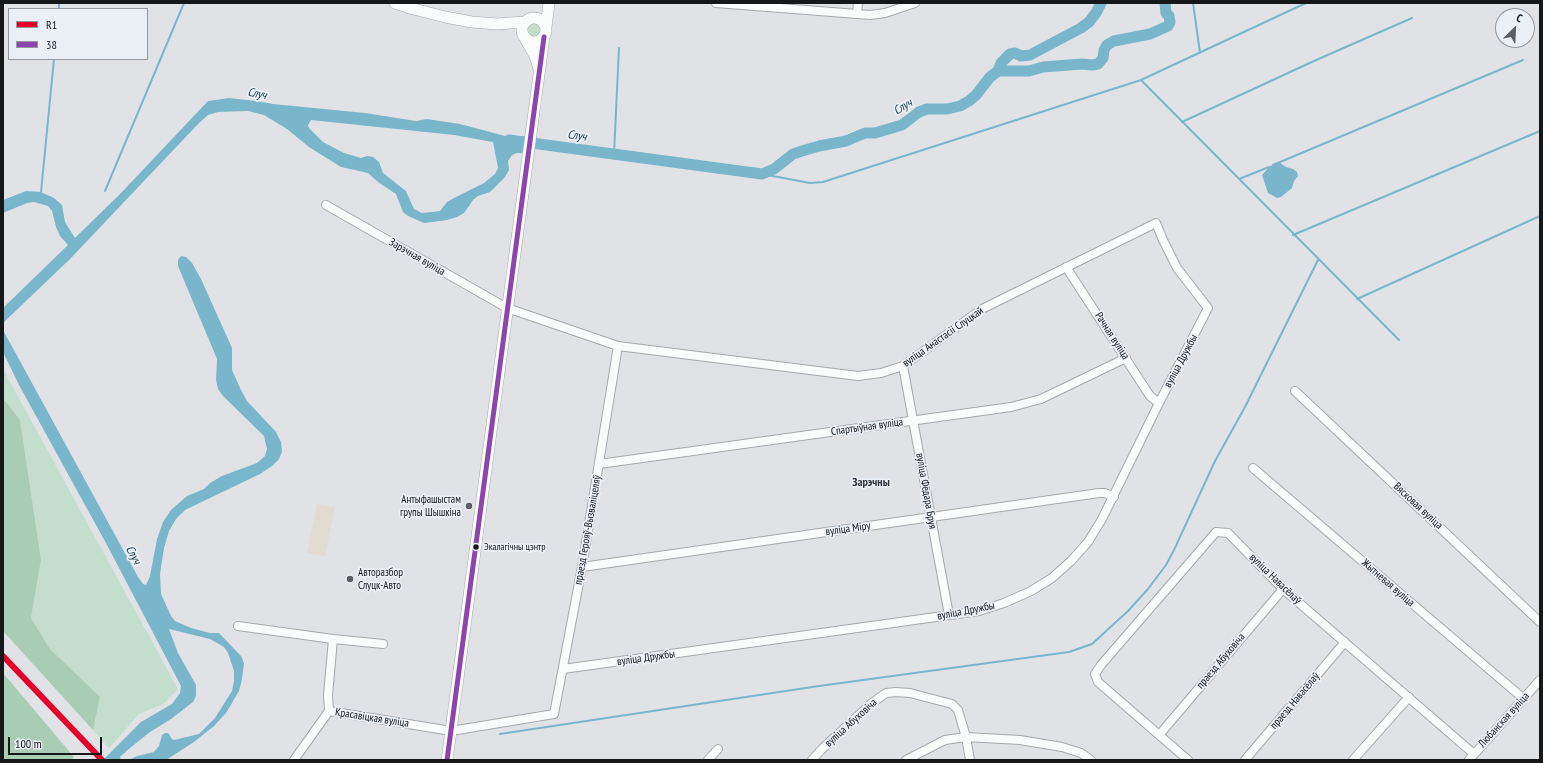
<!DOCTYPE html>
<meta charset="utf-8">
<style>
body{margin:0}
#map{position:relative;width:1543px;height:763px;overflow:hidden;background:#e0e2e6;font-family:"PT Sans Narrow",sans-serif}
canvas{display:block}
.frame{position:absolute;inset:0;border:4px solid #151719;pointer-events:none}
.legend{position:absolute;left:8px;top:8px;width:140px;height:52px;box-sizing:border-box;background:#ebeff6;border:1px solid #95999e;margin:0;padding:5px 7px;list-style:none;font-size:12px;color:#151719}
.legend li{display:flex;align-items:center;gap:8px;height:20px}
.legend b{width:20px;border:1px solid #95999e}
.north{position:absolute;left:1495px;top:8px;width:40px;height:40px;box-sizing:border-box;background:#ebeff6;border:1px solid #95999e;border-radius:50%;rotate:24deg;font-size:11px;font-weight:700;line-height:16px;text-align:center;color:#151719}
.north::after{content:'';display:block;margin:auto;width:14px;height:18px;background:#5c5e61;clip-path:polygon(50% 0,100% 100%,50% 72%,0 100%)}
.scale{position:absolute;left:8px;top:737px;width:94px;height:18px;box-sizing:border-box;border:2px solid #151719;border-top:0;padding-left:5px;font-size:12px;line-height:14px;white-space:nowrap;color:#151719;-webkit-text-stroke:3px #ebeff6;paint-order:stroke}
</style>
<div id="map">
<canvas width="1543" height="763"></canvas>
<div class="frame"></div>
<ul class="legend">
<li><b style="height:5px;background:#e4002b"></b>R1</li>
<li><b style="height:5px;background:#8e44ad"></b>38</li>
</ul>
<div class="north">С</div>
<div class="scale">100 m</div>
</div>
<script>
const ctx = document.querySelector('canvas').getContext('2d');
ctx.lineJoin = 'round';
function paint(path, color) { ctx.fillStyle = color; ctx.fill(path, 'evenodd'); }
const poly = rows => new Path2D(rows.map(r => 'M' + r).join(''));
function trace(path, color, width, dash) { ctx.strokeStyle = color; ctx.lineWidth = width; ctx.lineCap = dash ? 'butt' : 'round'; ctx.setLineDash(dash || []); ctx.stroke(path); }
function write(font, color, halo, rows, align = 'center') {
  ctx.font = font + ' "PT Sans Narrow",sans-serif'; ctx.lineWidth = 3.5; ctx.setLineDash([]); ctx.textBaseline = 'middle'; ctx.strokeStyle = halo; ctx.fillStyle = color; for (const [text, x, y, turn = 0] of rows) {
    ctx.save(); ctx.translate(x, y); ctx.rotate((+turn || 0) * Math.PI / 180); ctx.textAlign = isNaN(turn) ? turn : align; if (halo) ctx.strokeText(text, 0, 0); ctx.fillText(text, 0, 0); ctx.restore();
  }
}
paint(poly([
 [317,504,335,507,325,556,307,553]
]), '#e1dbd2');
paint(poly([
 '524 30a9 9 0 1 1 18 0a9 9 0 1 1-18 0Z',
 [3,369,178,689,163,704,139,714,109,748,93,730,99,697,50,649,31,618,41,560,20,420,3,398]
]), '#c3decc');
paint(poly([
 [3,398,20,420,41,560,31,618,50,649,100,697,93,730,3,631],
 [3,673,74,757,71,760,3,760]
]), '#a9ccb4');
paint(poly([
 [229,98,256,101,273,104,365,113,416,121,427,119,460,124,509,137,525,136,523,153,517,153,512,155,508,161,509,170,505,177,490,192,478,196,473,200,464,213,457,217,447,220,424,223,408,216,403,212,396,194,378,182,368,173,341,167,309,147,287,129,264,115,248,111,218,112,208,115,199,123,70,259,3,323,3,308,68,245,60,236,56,227,52,211,48,206,34,202,27,203,3,213,3,200,26,191,41,192,54,198,62,205,65,222,75,238,122,192,208,101],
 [311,120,454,135,493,142,498,168,495,174,484,183,454,198,447,202,440,211,422,213,414,209,406,191,383,173,379,162,373,157,367,156,361,158,344,153,323,142,309,128,308,125],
 [1280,163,1286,167,1293,169,1297,172,1298,176,1294,181,1292,188,1281,197,1277,198,1268,193,1262,175,1270,166],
 [181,256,186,257,192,263,201,279,232,348,232,370,241,390,247,401,276,432,281,442,282,452,279,459,272,466,260,474,185,510,176,519,169,531,164,548,160,574,161,594,171,616,175,621,191,628,210,633,219,633,241,656,244,663,242,679,239,691,232,703,226,713,214,726,194,742,166,760,129,760,137,756,154,752,159,746,162,735,165,733,168,733,172,739,174,740,199,734,215,718,232,691,234,681,234,671,228,653,224,647,210,639,169,629,178,653,196,685,196,696,193,702,171,719,150,732,130,748,122,755,120,757,121,760,103,760,141,722,172,704,180,693,181,686,107,545,19,385,3,352,3,330,138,577,143,584,146,585,150,576,157,539,163,522,171,510,187,496,204,489,210,483,222,476,257,463,265,456,267,449,264,436,223,396,218,389,216,380,217,359,178,266,178,260]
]), '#7ab6cb');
trace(poly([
 [1193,3,1200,53],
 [59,9,59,3],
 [1141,80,1399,340],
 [1182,122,1314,61,1412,18],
 [614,154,619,48],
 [1273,165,1523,60],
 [762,174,810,183,823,182,1141,80,1306,3],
 [1239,179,1269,167],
 [105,191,184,3],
 [41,192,54,59],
 [1293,235,1540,131],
 [1357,299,1540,216],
 [500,734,819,686,1069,652,1092,644,1128,611,1148,589,1166,565,1174,550,1215,461,1245,407,1318,260]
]), '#7ab6cb', 2);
trace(poly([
 [998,71,1001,63,1010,54,1015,53,1021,56,1030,55,1081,28,1089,22,1096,13,1101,3],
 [509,140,762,174,774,169,793,154,802,151,819,146,846,141,865,133,875,133,902,125,919,112,927,109,947,109,960,106,969,101,976,95,990,77,998,71,1029,71,1043,67,1082,64,1092,65,1098,64,1103,58,1104,50,1107,45,1114,41,1150,34,1168,26,1170,22,1169,16,1166,13,1165,3]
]), '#7ab6cb', 11);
const street = poly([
 [716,3,870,15,885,13,915,3],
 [857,13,858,3],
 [326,205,507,308,618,346,858,376,881,373,903,366,982,309,1156,223,1163,240,1177,268,1208,308,1159,403,1102,519,1088,542,1071,561,1052,578,1031,591,1004,603,979,611,563,669],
 [1066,267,1150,396,1159,403],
 [903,366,949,615],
 [1295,391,1540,622],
 [599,464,1011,407,1041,399,1126,358],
 [1253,468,1524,699],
 [582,567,1099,493,1105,493,1114,497],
 [238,626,333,639,383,644],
 [329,711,328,695,333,639],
 [1160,734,1283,589],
 [294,760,329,711,451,731,554,714,582,567,618,346],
 [708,760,718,749],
 [812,760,822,749,872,703,886,693,896,692,910,693,952,704,958,710,966,737,970,760],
 [906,760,945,740,966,737,1020,740,1062,747,1081,753,1091,760],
 [1188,760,1098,682,1095,674,1101,665,1216,532,1228,533,1283,589,1474,754],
 [1245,760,1345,642],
 [1353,760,1409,697],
 [1469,760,1540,680]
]);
const secondary = poly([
 [395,3,410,8,445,17,472,22,497,24,524,22],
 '522 30a12 12 0 1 1 24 0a12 12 0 1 1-24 0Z',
 [546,27,549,3],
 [525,38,535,56,539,69],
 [447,760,544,37]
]);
trace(street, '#a6a8ab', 10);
trace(secondary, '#a6a8ab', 12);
trace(street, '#fafbfb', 8);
trace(secondary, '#fafbfb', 11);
trace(poly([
 [447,760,544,37]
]), '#8e44ad', 5);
trace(poly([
 [3,656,102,760]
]), '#e4002b', 6);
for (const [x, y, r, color] of [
 [469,506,4,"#5c5e61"],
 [476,547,3.5,"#151719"],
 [350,579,4,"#5c5e61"]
]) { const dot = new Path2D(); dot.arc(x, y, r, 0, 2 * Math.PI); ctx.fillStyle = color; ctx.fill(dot); trace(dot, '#ebeff6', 1.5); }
write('10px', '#151719', '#ebeff6', [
 ["Экалагічны цэнтр",484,547]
], 'left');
write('11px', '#151719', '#ebeff6', [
 ["Зарэчная вуліца",417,257,30],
 ["Рачная вуліца",1112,336,57],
 ["вуліца Анастасіі Слуцкай",943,337,-35],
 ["вуліца Дружбы",1181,361,-62],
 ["Спартыўная вуліца",867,427,-8],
 ["вуліца Фёдара Бруя",926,491,80],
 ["Вясковая вуліца",1418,506,43],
 ["вуліца Міру",848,529,-8],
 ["праезд Герояў-Вызваліцеляў",588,530,-80],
 ["вуліца Навасёлаў",1275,579,44],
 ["Жытневая вуліца",1388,583,41],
 ["вуліца Дружбы",966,611,-11],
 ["вуліца Дружбы",646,658,-8],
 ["праезд Абуховіча",1221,661,-50],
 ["праезд Навасёлаў",1295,701,-50],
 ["Красавіцкая вуліца",372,718,9],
 ["Любанская вуліца",1504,720,-48],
 ["вуліца Абуховіча",851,723,-42]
]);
write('11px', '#151719', '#ebeff6', [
 ["Антыфашыстам",461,500],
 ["групы Шышкіна",461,513],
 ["Авторазбор",358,573,"left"],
 ["Слуцк-Авто",358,586,"left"]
], 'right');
write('italic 12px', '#1b414e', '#ebeff6', [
 ["Случ",257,94,11],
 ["Случ",903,107,-31],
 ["Случ",577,136,8],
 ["Случ",133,555,62]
]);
write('bold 12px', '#313439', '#ebeff6', [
 ["Зарэчны",871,483]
]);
</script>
